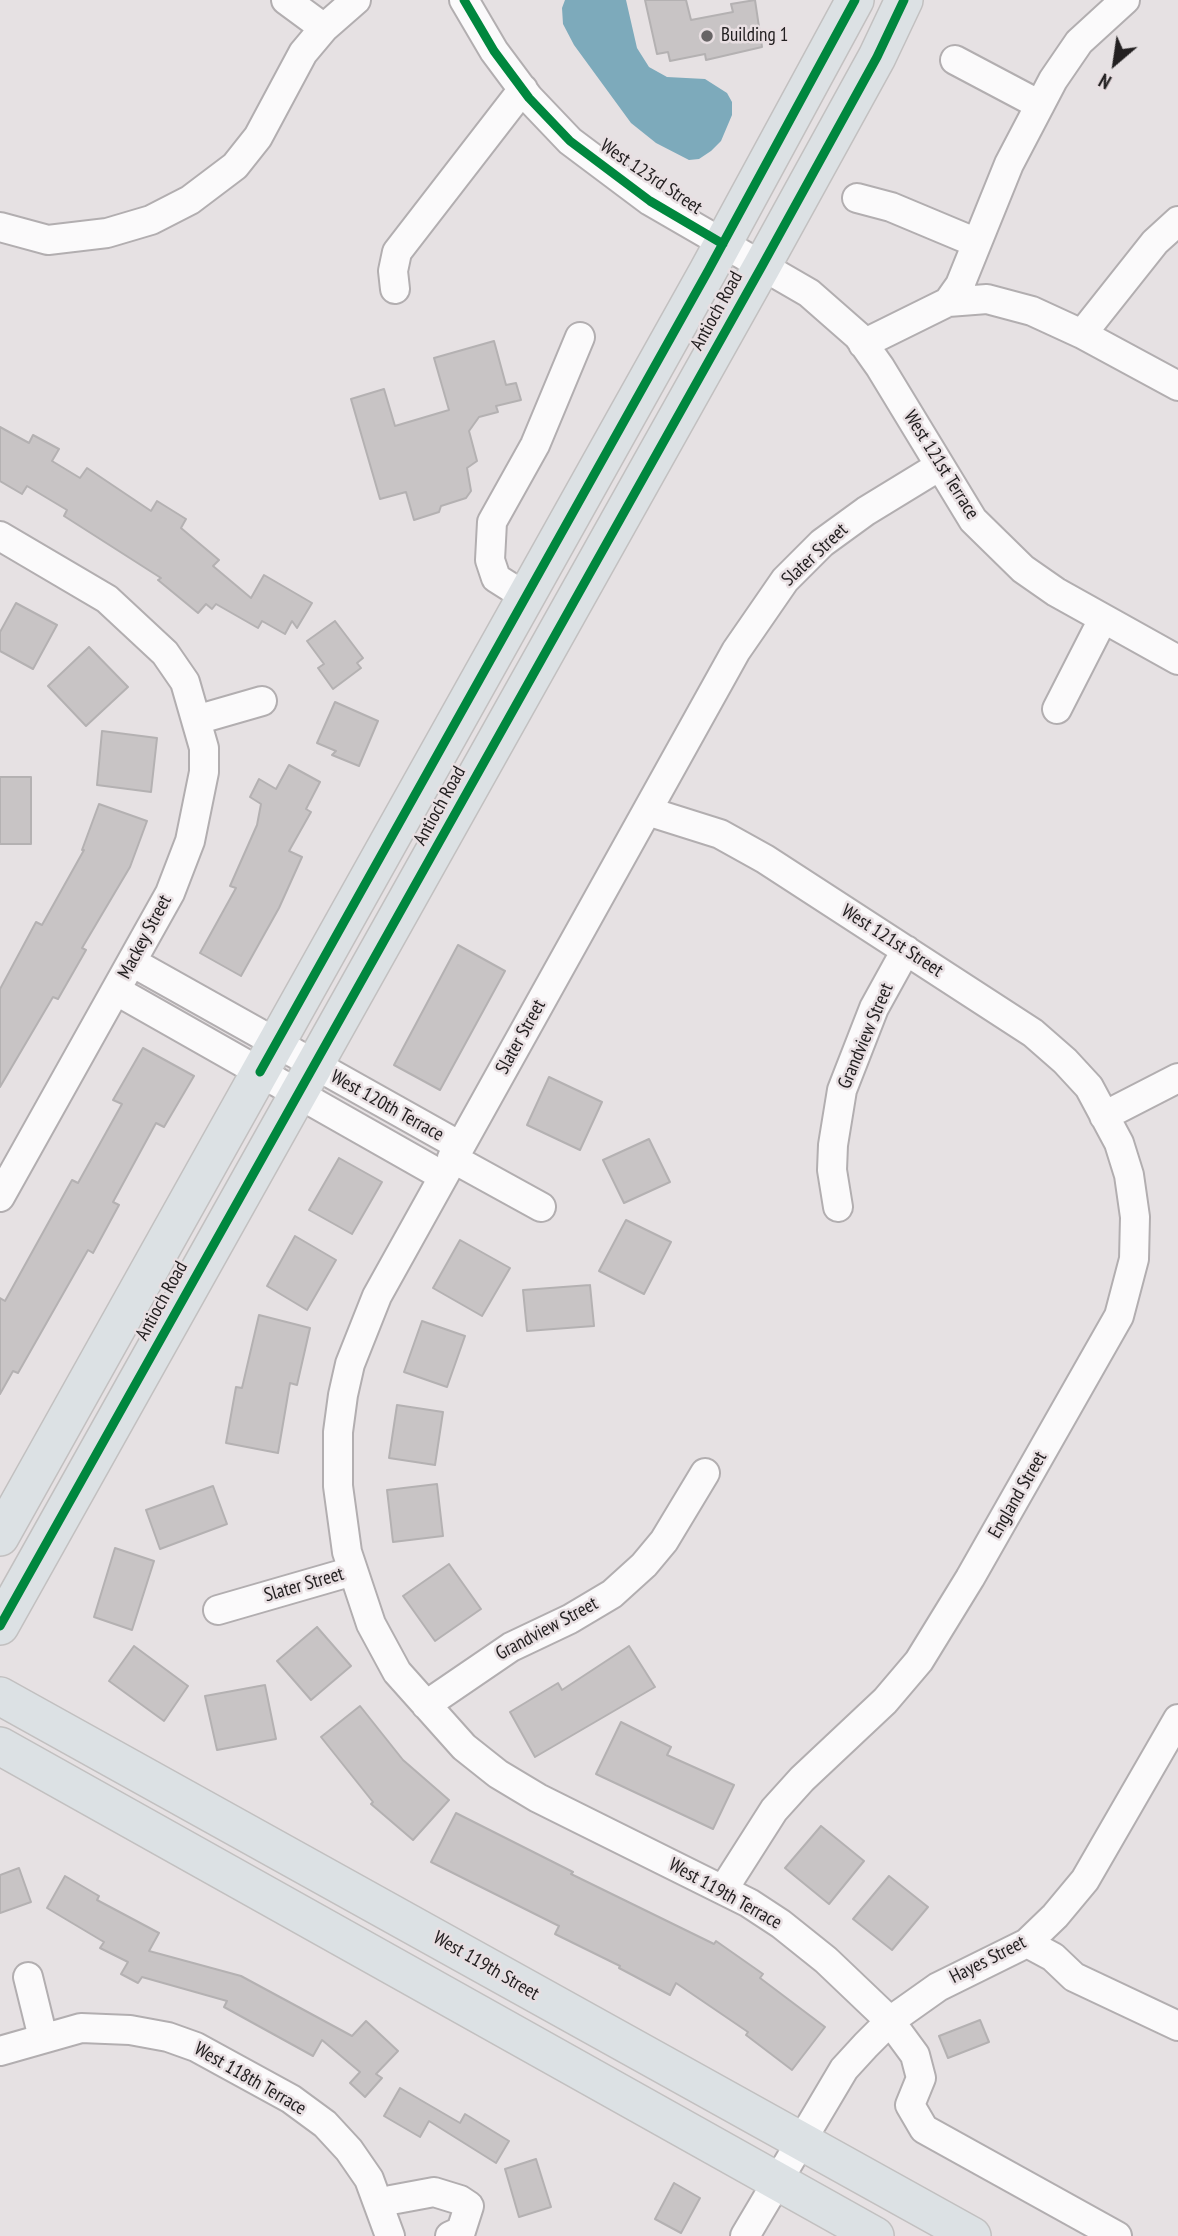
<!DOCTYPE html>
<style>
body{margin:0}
#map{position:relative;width:1178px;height:2236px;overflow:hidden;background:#e6e1e3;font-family:"PT Sans Narrow",sans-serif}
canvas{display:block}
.north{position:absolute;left:1080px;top:28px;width:70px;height:70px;-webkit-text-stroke:5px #e8dfe2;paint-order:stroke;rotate:209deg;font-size:19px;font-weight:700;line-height:28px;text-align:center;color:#232021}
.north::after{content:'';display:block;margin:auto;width:24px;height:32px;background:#232021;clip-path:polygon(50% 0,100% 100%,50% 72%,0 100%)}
</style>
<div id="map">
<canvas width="1178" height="2236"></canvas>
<div class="north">N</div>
</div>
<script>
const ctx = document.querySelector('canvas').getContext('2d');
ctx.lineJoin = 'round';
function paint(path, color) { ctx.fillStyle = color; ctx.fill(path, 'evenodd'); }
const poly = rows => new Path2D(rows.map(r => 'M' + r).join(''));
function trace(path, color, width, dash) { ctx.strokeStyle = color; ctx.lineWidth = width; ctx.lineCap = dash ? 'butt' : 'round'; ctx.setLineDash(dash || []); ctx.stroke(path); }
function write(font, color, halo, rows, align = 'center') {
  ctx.font = font + ' "PT Sans Narrow",sans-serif'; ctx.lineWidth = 5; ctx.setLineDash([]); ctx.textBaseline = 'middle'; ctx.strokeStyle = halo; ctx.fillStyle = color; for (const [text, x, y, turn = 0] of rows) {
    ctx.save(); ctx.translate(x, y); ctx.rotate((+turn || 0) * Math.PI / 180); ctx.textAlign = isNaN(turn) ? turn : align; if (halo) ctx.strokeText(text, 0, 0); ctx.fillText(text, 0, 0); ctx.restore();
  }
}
paint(poly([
 [565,0,626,0,637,48,649,67,667,77,705,79,727,93,732,102,732,115,721,141,711,151,699,159,689,160,656,143,631,123,574,45,563,24,562,8]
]), '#7daabb');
const building = poly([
 [645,0,686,0,691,20,733,12,731,4,755,0,762,47,706,60,705,54,670,61,668,52,657,54,645,0],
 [494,341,506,385,516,383,521,400,496,406,498,412,479,417,469,431,477,461,467,468,471,491,466,498,441,506,439,512,414,520,406,492,380,499,351,399,384,389,395,426,449,410,434,358,494,341],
 [0,427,29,443,33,435,59,449,52,461,80,478,87,468,151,511,157,501,186,519,181,528,219,560,213,566,251,598,264,575,312,603,297,628,292,621,285,634,262,621,258,628,216,604,212,609,206,604,198,613,158,580,161,578,64,516,67,510,27,486,22,494,0,481,0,427],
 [16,603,57,625,33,669,0,651,0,632,16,603],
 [335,621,363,658,357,663,361,668,333,689,318,668,324,664,307,641,335,621],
 [89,647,128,687,86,726,48,686,89,647],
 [335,702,378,721,359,766,332,755,336,751,317,743,335,702],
 [102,731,157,738,151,792,97,785,102,731],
 [289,765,320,782,306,809,311,812,289,851,302,857,279,908,241,976,200,953,236,888,230,886,257,825,261,804,250,797,259,779,276,789,289,765],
 [0,777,31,777,31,844,0,844,0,777],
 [99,804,147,821,130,867,82,948,86,950,58,999,53,997,0,1087,0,989,36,922,42,925,84,850,82,850,99,804],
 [458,945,505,971,440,1090,394,1065,458,945],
 [143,1048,194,1076,164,1127,156,1123,113,1202,119,1205,93,1253,88,1250,18,1373,13,1371,0,1394,0,1298,5,1301,72,1180,78,1183,122,1104,113,1100,143,1048],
 [549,1077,602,1102,580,1150,527,1125,549,1077],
 [649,1139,670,1182,624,1203,603,1160,649,1139],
 [339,1158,382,1182,352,1234,309,1210,339,1158],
 [626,1220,671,1242,644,1294,599,1271,626,1220],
 [295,1236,336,1260,307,1310,267,1286,295,1236],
 [460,1240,510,1268,482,1316,433,1288,460,1240],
 [590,1285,594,1326,527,1331,523,1290,590,1285],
 [259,1315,310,1328,297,1385,290,1383,278,1453,226,1443,236,1387,242,1388,259,1315],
 [422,1321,465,1336,447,1387,404,1372,422,1321],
 [397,1405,443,1412,435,1465,389,1458,397,1405],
 [437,1484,443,1536,393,1542,387,1490,437,1484],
 [213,1486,227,1524,160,1549,146,1510,213,1486],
 [115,1548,154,1561,132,1630,94,1617,115,1548],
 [449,1564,481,1609,435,1641,403,1596,449,1564],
 [317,1627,351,1666,311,1700,277,1661,317,1627],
 [134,1646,188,1686,164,1721,109,1681,134,1646],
 [629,1646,655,1687,535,1757,510,1712,558,1683,562,1690,629,1646],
 [265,1685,276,1739,217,1750,205,1696,265,1685],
 [360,1706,403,1760,449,1800,413,1840,371,1804,373,1802,321,1737,360,1706],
 [621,1722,671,1747,667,1755,734,1785,713,1829,596,1774,621,1722],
 [456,1813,573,1872,571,1874,714,1944,716,1941,763,1974,760,1978,825,2027,792,2070,746,2035,748,2032,676,1983,670,1995,619,1968,620,1966,555,1934,559,1926,431,1862,456,1813],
 [821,1826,864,1861,829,1904,785,1868,821,1826],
 [19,1868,31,1902,0,1913,0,1875,19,1868],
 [65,1876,99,1896,97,1900,159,1933,149,1951,241,1976,352,2036,366,2021,398,2051,376,2074,382,2078,365,2097,350,2083,360,2072,322,2040,313,2056,224,2007,227,2001,142,1977,138,1983,121,1974,128,1962,100,1948,104,1942,47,1908,65,1876],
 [889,1876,928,1907,892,1950,853,1919,889,1876],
 [980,2020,989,2042,948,2058,939,2036,980,2020],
 [400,2088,460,2123,465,2114,509,2141,496,2163,429,2121,420,2137,384,2116,400,2088],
 [536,2159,551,2207,519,2217,505,2169,536,2159],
 [674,2183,700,2198,681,2233,655,2219,674,2183]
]);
paint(building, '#c8c4c5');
trace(building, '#b4b1b2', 2);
const minor = poly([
 [286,0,324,28],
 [464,0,494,51,529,98,570,141,650,201,809,293,858,336,880,367,973,520,1023,569,1056,592,1178,660],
 [955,60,1040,105],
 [857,198,891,207,977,243],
 [0,227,48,240,107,233,151,220,190,200,235,166,258,137,303,53,324,28,356,0],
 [395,289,393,271,397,252,523,89],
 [948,302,960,285,1009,164,1053,80,1079,42,1125,0],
 [1082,334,1155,242,1178,221],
 [863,344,948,302,987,299,1032,311,1082,334,1178,386],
 [938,467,866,511,822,543,785,580,736,651,377,1296,350,1364,343,1395,338,1432,338,1486,347,1552,371,1624,397,1672,464,1747,498,1774,538,1798,749,1903,781,1924,826,1960,890,2021,915,2055,921,2078,910,2105,924,2129,1117,2236],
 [0,536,107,599,165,653,185,682,204,748,204,772,190,841,170,893,0,1197],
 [526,597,496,578,490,560,492,522,535,445,580,337],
 [1057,709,1103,619],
 [196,720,262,701],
 [647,811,720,834,765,859,1033,1033,1065,1061,1089,1087,1119,1143,1129,1175,1135,1217,1134,1259,1119,1316,970,1578,919,1661,885,1701,802,1779,774,1810,723,1890],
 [132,962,460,1146],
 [117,991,443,1176],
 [1104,1116,1178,1078],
 [452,1158,541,1207],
 [838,1207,832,1170,833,1145,842,1090,874,1008,906,950],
 [218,1610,353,1571],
 [426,1705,511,1647,570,1619,612,1594,644,1565,664,1541,705,1473],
 [1027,1943,1053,1957,1074,1977,1178,2026],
 [28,1977,43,2038],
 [0,2051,81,2028,130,2030,168,2037,196,2047,291,2099,325,2124,349,2150,369,2179,390,2236],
 [380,2207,391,2200,434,2192,460,2200,469,2206,461,2231,450,2236],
 [745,2236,844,2069,866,2045,890,2021,938,1987,1027,1943,1055,1916,1085,1880,1178,1719]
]);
const major = poly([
 [0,1537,708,271,855,0],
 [0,1626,762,266,877,57,904,0],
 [0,1696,972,2236],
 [0,1746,875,2236]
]);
trace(minor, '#b2aeb0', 32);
trace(major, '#c2c0c0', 40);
trace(minor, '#fbfafb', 28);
trace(major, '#dce1e4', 37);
trace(poly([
 [464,0,494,51,529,98,570,141,650,201,723,244],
 [260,1072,708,271,855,0],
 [0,1626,762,266,877,57,904,0]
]), '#00873e', 9);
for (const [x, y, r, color] of [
 [707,36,7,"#676465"]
]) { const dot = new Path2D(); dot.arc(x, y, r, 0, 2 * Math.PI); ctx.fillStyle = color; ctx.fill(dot); trace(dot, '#e8dfe2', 2.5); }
write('19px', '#232021', '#e8dfe2', [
 ["Building 1",721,36]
], 'left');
write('19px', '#232021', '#e8dfe2', [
 ["West 123rd Street",651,177,34],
 ["Antioch Road",717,311,-61],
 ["West 121st Terrace",941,465,58],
 ["Slater Street",815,555,-43],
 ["Antioch Road",440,806,-61],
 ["Mackey Street",145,937,-62],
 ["West 121st Street",892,941,33],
 ["Grandview Street",866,1036,-67],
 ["Slater Street",521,1037,-61],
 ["West 120th Terrace",387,1106,29],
 ["Antioch Road",162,1301,-61],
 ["England Street",1018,1495,-60],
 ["Slater Street",304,1585,-16],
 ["Grandview Street",547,1629,-28],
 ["West 119th Terrace",725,1894,29],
 ["Hayes Street",988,1960,-27],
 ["West 119th Street",486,1966,30],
 ["West 118th Terrace",250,2079,30]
]);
</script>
